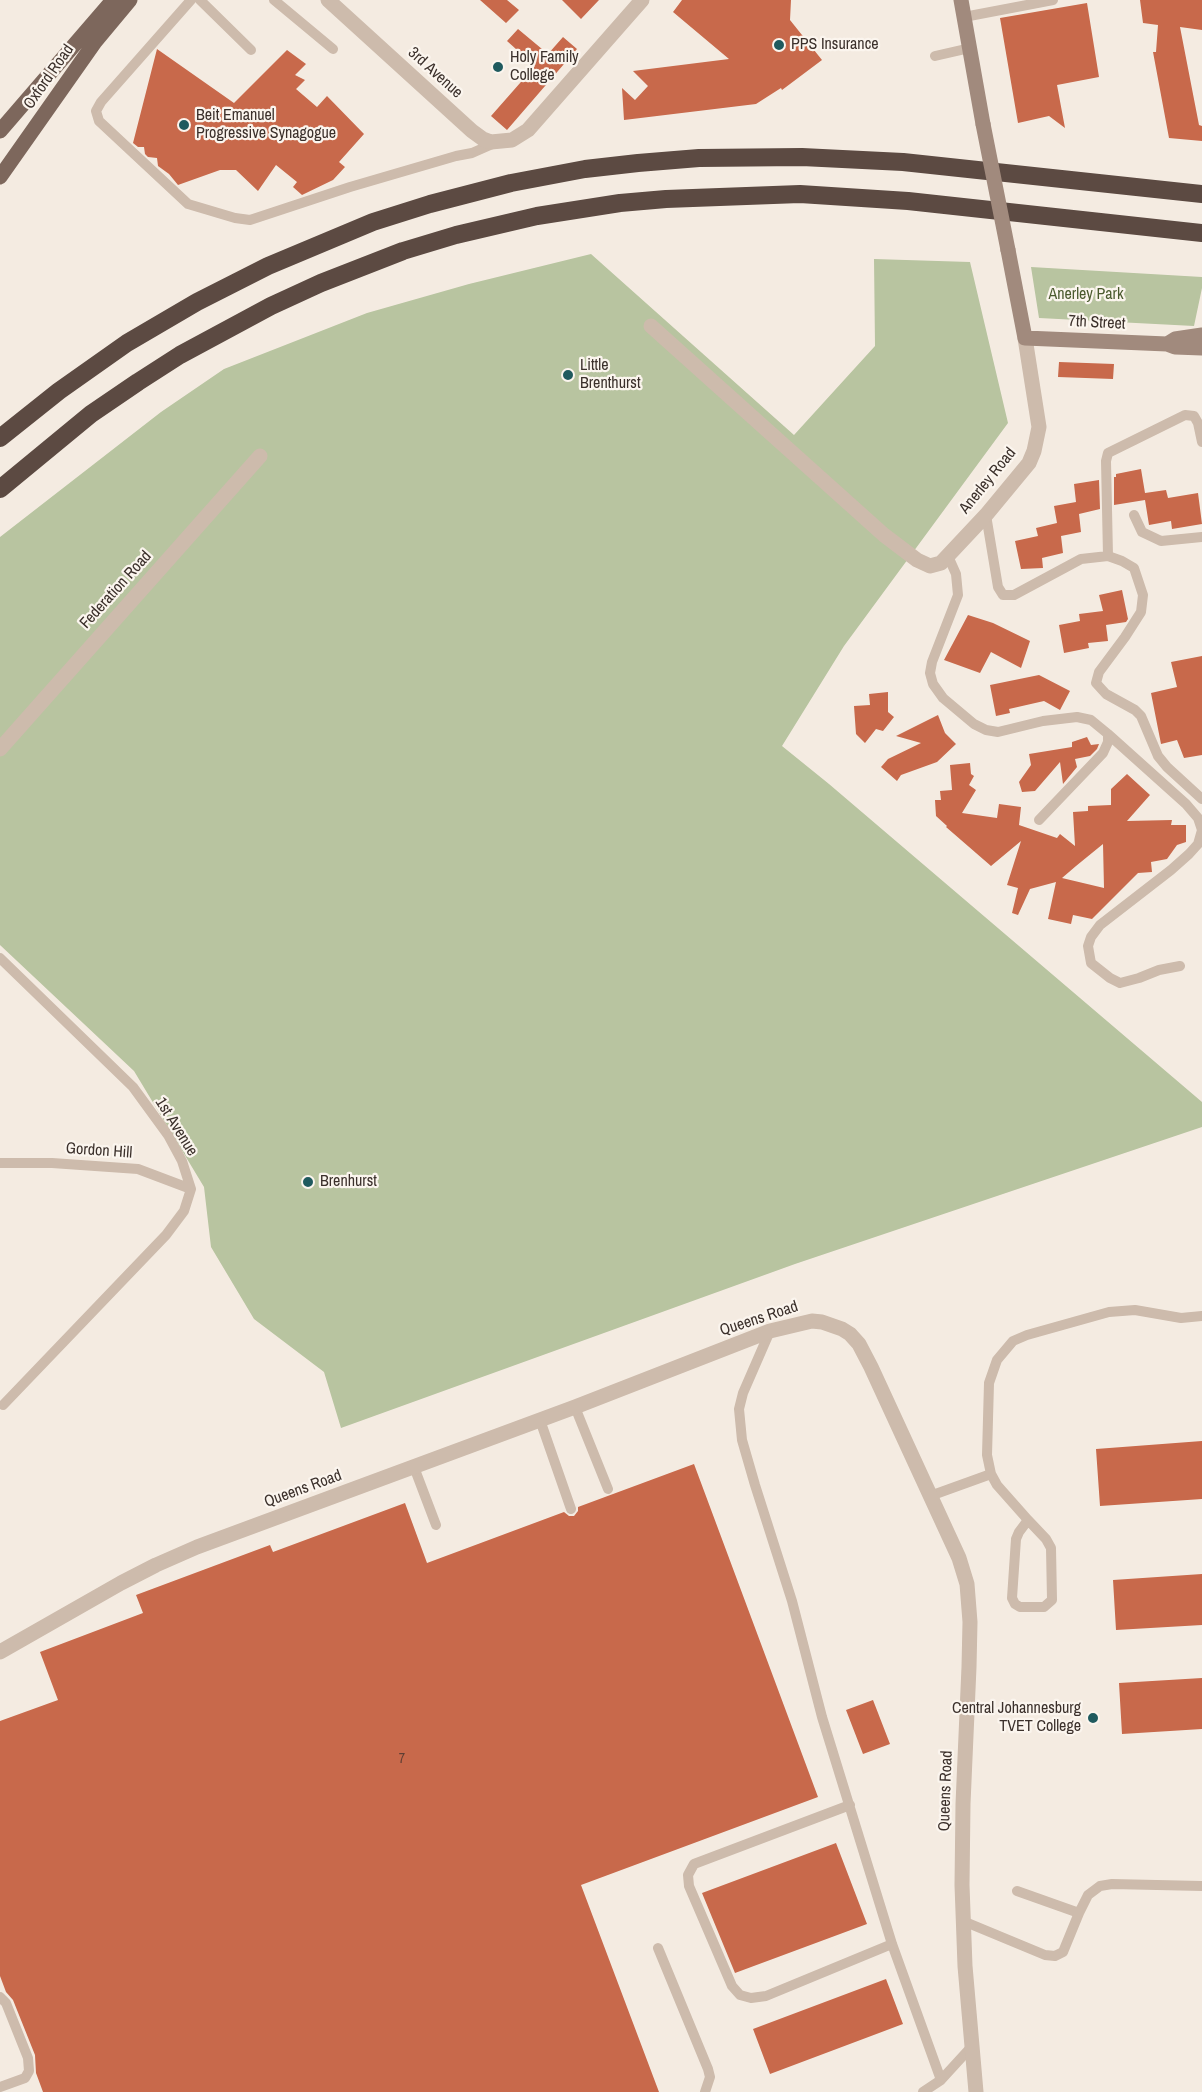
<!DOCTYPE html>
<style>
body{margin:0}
canvas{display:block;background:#f4ebe1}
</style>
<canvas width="1202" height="2092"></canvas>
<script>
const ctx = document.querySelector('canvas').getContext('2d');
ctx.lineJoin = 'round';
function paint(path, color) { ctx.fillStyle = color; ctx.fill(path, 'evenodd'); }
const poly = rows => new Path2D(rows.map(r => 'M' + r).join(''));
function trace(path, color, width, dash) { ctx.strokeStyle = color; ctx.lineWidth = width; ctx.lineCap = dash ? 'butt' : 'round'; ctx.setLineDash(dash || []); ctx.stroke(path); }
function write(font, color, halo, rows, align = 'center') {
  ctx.font = font + ' "Archivo Narrow",sans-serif'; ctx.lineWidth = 4.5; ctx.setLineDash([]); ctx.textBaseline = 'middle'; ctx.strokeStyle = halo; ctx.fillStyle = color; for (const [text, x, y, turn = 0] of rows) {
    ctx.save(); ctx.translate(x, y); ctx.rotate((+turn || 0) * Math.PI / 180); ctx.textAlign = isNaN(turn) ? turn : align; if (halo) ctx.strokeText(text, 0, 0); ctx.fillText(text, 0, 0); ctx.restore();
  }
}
paint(poly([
 [591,254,794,435,875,346,874,259,970,262,1008,423,844,646,782,746,829,784,1202,1102,1202,1127,795,1264,341,1428,324,1372,254,1319,211,1247,204,1187,134,1071,0,945,0,537,161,412,224,369,367,313,469,284],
 [1031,267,1202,277,1202,288,1194,326,1039,318]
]), '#b8c4a0');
paint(poly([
 [480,0,507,0,519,10,506,23],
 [562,0,599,0,581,19],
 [682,0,791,0,790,20,822,60,782,90,781,88,756,104,624,120,622,88,635,100,648,86,633,71,729,59,673,12],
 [1140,0,1202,0,1202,30,1180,27,1199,125,1202,126,1202,141,1169,138,1153,52,1156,52,1158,25,1143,23],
 [1087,3,1099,77,1057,85,1065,128,1049,116,1018,123,1000,18],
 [518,29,548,54,563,37,577,49,507,130,491,116,535,66,507,41],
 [157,49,234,103,287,50,306,64,295,75,305,80,296,89,317,107,327,96,364,134,339,162,345,167,333,180,302,195,293,187,297,182,276,165,258,191,236,170,220,170,178,185,169,174,158,166,157,158,148,157,145,154,144,147,138,147,133,143],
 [1059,362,1114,364,1113,379,1058,377],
 [1141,469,1145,493,1166,490,1168,498,1198,493,1202,524,1172,529,1171,521,1149,525,1145,500,1114,505,1114,477,1116,477,1116,474],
 [1099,480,1100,509,1079,514,1081,532,1061,536,1063,553,1042,558,1043,568,1021,569,1015,541,1038,536,1036,528,1057,523,1054,506,1076,502,1074,484],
 [1122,590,1128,619,1126,622,1106,625,1108,641,1088,643,1089,648,1064,653,1059,625,1080,621,1079,614,1103,611,1099,595],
 [968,615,993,623,1030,641,1021,668,991,652,980,673,944,660],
 [1202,656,1202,755,1184,758,1177,740,1161,744,1151,693,1177,687,1171,662],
 [1039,675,1070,691,1060,710,1044,701,1009,709,1010,713,996,716,990,685],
 [888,692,888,712,894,717,883,731,876,729,865,743,856,734,854,706,870,705,869,694],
 [938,715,945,733,956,744,937,762,901,775,897,781,881,767,888,759,921,743,896,736],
 [1087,737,1091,745,1099,744,1097,749,1090,756,1075,759,1077,767,1063,784,1060,762,1035,791,1022,792,1019,782,1031,765,1029,754,1072,747,1072,742],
 [970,763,971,774,974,776,969,785,976,790,962,813,997,818,999,804,1021,807,1019,825,1057,838,1060,834,1075,846,1073,812,1088,811,1088,806,1111,805,1111,789,1127,774,1150,795,1127,821,1172,820,1171,825,1186,825,1186,842,1177,845,1167,859,1151,862,1152,872,1138,873,1092,919,1073,915,1071,924,1048,919,1056,882,1030,889,1018,915,1012,913,1018,888,1007,885,1021,841,991,866,946,827,947,826,936,816,935,800,941,800,940,791,952,790,950,765],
 [1103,844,1104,888,1062,878,1076,866],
 [1202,1441,1202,1499,1100,1506,1096,1449],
 [694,1464,818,1797,581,1885,659,2092,43,2092,36,2073,35,2055,13,2000,6,1992,0,1976,0,1721,58,1700,40,1652,143,1613,136,1595,270,1545,273,1552,405,1503,427,1563,564,1512,569,1516,574,1516,578,1511,578,1507],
 [1202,1574,1202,1625,1116,1630,1113,1580],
 [1202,1678,1202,1729,1122,1734,1119,1683],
 [873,1700,890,1744,863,1754,846,1710],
 [836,1843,867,1924,735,1973,702,1893],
 [886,1979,903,2024,770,2074,753,2029]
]), '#c8694b');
trace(poly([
 [191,0,101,102,96,111,99,121,188,204,235,218,250,220,350,187,456,156,472,153,497,142],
 [200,0,251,50],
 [274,0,333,49],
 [964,17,1053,0],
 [935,56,970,48],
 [986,515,998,587,1003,595,1014,595,1081,559,1108,556,1122,561,1134,568,1143,595,1141,612,1125,637,1099,672,1096,683,1106,694,1135,710,1141,716,1158,756,1167,767,1202,799],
 [1134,515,1142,532,1161,541,1202,537],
 [948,556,956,574,958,595,932,662,930,673,933,684,943,698,974,724,986,730,998,732,1043,721,1077,717,1091,720,1108,734,1108,742,1103,753,1039,820],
 [1108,556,1106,461,1108,453,1185,415,1194,416,1198,423,1202,442],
 [1108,734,1186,804,1198,818,1202,830,1198,844,1189,854,1171,870,1100,925,1091,937,1088,946,1091,963,1110,978,1120,983,1139,978,1159,970,1180,966],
 [0,958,133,1087,168,1135,182,1161,191,1189,184,1211,166,1235,3,1405],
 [0,1163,52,1163,138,1169,191,1189],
 [770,1331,743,1393,739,1409,742,1440,755,1485,792,1601,822,1717,892,1944,941,2080],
 [575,1407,608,1489],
 [540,1420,571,1509],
 [414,1467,436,1525],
 [991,1474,987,1455,989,1383,997,1360,1013,1341,1027,1335,1109,1312,1135,1310,1181,1318,1202,1316],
 [930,1496,991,1474,997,1485,1028,1520,1046,1539,1051,1548,1052,1600,1044,1607,1020,1607,1015,1604,1012,1598,1016,1539,1019,1532,1028,1520],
 [850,1805,694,1864,688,1875,689,1886,732,1986,740,1995,751,1998,766,1996,892,1944],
 [1017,1891,1079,1913],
 [963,1921,1045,1955,1055,1956,1063,1952,1079,1913,1088,1895,1100,1886,1112,1884,1202,1886],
 [658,1948,708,2069,710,2077,705,2092],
 [0,1997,6,2003,28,2058,29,2071,25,2078,0,2087],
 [923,2092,941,2080,973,2045]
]), '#cdbbac', 10);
trace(poly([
 [328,0,472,131,483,139,491,142,512,140,528,130,642,0],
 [651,326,884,535,917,560,930,566,941,563,986,515,1029,463,1034,451,1039,427,1025,338],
 [0,749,260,456],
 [0,1652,121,1583,156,1565,197,1547,575,1407,770,1331,812,1321,822,1322,842,1329,850,1334,859,1344,871,1367,959,1558,967,1584,970,1622,969,1667,963,1804,962,1885,965,1966,976,2092]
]), '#cdbbac', 15);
trace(poly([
 [961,0,983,124],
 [1008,250,1025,338,1167,344,1175,347,1202,348],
 [1167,344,1175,339,1202,335]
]), '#a18a7d', 15);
trace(poly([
 [0,131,113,0],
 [0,177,95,42,130,0]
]), '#7d675c', 15);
trace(poly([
 [0,438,59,391,127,343,197,302,268,266,373,222,430,204,511,183,585,169,638,163,699,158,802,157,903,162,1202,194],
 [0,489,91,414,138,382,180,355,271,306,321,283,403,251,456,235,537,216,620,203,666,199,800,194,908,201,1202,233]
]), '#5c4a42', 18);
trace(poly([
 [983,124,1008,250]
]), '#a18a7d', 15);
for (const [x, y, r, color] of [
 [779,45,6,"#1f5a5e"],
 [498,67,6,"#1f5a5e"],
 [184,125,6,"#1f5a5e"],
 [568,375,6,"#1f5a5e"],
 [308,1182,6,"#1f5a5e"],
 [1093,1718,6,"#1f5a5e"]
]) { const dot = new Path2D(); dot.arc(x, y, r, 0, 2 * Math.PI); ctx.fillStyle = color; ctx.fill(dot); trace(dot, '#fbf5ee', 2); }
write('14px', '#5e3e33', null, [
 ["7",402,1759]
]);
write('16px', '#3b302b', '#fbf5ee', [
 ["PPS Insurance",791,45],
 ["Holy Family",510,58],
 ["College",510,76],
 ["Beit Emanuel",196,116],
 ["Progressive Synagogue",196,134],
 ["Little",580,366],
 ["Brenthurst",580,384],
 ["Brenhurst",320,1182],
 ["Central Johannesburg",1081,1709,"right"],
 ["TVET College",1081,1727,"right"]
], 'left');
write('16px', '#3b302b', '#fbf5ee', [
 ["3rd Avenue",435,73,42],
 ["Oxford Road",49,77,-55],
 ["7th Street",1097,323,3],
 ["Anerley Road",988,481,-51],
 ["Federation Road",116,590,-48],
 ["1st Avenue",176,1127,58],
 ["Gordon Hill",99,1151,4],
 ["Queens Road",759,1319,-18],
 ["Queens Road",303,1489,-20],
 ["Queens Road",946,1791,-88]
]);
write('16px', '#4a5a2e', '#fbf5ee', [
 ["Anerley Park",1086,295]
]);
</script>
